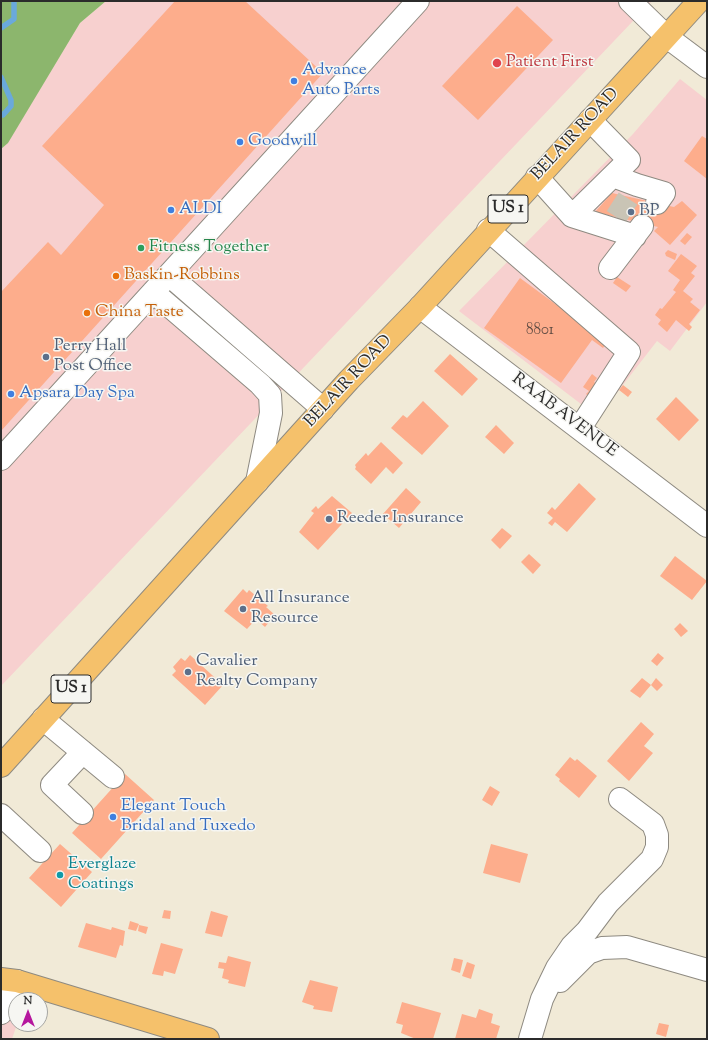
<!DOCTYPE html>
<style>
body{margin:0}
#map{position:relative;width:708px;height:1040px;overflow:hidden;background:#f1ead7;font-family:"Sorts Mill Goudy",serif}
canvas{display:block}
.frame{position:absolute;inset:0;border:2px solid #2b2b2b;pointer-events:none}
.north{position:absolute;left:8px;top:992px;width:40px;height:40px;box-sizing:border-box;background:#f6f6f2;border:1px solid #a5a5a2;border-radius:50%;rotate:0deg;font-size:11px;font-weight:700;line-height:16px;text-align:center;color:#2b2b2b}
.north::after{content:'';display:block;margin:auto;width:14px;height:18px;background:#b5179e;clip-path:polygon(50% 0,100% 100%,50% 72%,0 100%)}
</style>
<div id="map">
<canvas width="708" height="1040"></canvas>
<div class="frame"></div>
<div class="north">N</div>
</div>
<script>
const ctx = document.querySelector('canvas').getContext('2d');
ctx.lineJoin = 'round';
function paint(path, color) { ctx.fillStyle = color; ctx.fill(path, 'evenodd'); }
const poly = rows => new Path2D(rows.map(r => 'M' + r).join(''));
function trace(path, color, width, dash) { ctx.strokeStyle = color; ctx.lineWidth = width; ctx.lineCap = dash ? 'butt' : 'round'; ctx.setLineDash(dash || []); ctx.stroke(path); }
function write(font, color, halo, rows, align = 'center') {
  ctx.font = font + ' "Sorts Mill Goudy",serif'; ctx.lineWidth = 3; ctx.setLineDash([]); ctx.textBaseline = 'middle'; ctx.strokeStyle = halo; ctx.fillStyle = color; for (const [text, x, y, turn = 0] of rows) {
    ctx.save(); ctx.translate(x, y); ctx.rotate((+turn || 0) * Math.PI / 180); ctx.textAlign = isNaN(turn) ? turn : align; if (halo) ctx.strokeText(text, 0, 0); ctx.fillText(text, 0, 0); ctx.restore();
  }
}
paint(poly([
 [106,1,652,1,1,686,1,149,8,142,80,23],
 [680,79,707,100,707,302,670,351,657,341,598,417,459,311,633,134],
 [1,1004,16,1012,17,1024,12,1039,1,1039]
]), '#f7d0cf');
paint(poly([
 [1,1,106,1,80,23,8,143,1,149]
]), '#8cb66d');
trace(poly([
 [1,28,14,19,14,1],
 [1,77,11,100,11,106,3,115,1,114]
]), '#6aa9dc', 5.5);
paint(poly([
 [175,1,245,1,323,73,1,431,1,292,48,242,61,255,104,205,42,146],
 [517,6,553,40,478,120,442,86],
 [702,136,707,139,707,179,684,161],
 [612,193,674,207,682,201,697,215,670,245,654,231,658,227,595,212],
 [687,233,692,237,685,245,680,241],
 [668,250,677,254,675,260,666,256,665,253],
 [681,254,697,266,691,273,695,276,683,291,693,299,690,302,700,310,689,324,692,327,689,331,676,320,667,332,658,324,661,320,655,315,660,308,662,309,676,292,673,290,680,280,668,271],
 [617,277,631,286,626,292,613,283],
 [520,278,596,334,606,344,603,348,592,340,561,383,484,328],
 [450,354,478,379,462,396,434,371],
 [592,374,597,378,594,382,601,387,592,399,586,394,589,391,583,387],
 [623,385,632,392,628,397,619,390],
 [676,397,699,420,679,441,656,419],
 [423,401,449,426,422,455,391,428,403,415,407,418],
 [496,425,514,443,504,454,485,437],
 [381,442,403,463,393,474,386,467,371,484,355,469,356,467,355,465,366,453,368,456],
 [579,483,596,499,567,532,555,522,552,526,548,523,553,518,547,513,552,507,555,510],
 [406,488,421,502,399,528,383,514],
 [332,496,352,513,318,550,299,532,314,513,311,511,316,506,318,509],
 [502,528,512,536,500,549,491,540],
 [529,554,541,565,533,574,521,562],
 [675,556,707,581,692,600,660,576],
 [243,589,247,593,249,590,268,606,266,607,275,615,265,627,256,619,247,629,224,611],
 [680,623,688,631,681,637,674,629],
 [658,653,664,658,657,666,651,661],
 [190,655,223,685,205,705,172,675,176,671,173,667,181,658,185,661],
 [642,678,651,685,656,678,663,685,657,691,651,685,640,698,630,691],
 [641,722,654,734,644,746,653,753,629,781,607,761],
 [570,757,575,761,577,759,597,776,579,798,559,781,560,779,555,775],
 [125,774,154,800,101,859,72,833],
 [490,786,500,792,492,806,482,800],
 [60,844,92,872,61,907,29,878],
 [491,844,528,854,520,883,483,873],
 [164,910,171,911,170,919,162,918],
 [211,911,228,916,222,937,205,933],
 [130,921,139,924,136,931,128,929],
 [86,923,111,930,112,927,125,931,123,946,120,945,116,958,78,947],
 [139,925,148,927,146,934,138,931],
 [161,943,183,949,175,974,164,971,163,976,152,974],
 [228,956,251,962,245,987,228,983,229,980,222,978,224,969,218,968,219,962,226,963],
 [454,958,463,960,460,973,451,970],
 [467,962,475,965,471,979,462,976],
 [310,980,338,987,332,1012,313,1009,314,1006,302,1002],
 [402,1002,441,1013,433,1039,416,1039,401,1033,403,1025,396,1023],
 [479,1009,493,1014,491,1023,500,1026,496,1039,455,1039,462,1014,476,1018],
 [659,1023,669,1025,666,1037,656,1034]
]), '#fdad8c');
trace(poly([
 [616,217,629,197]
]), '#c9c4b5', 22, [22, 11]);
const minor = poly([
 [630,1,667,37,707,67],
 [613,176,637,185,664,193,657,203],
 [537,177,572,216,629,160,590,120],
 [572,216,635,236],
 [488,230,629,352,580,428],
 [610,268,642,226],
 [169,275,323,409],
 [153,292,260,384,270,395,271,413,257,482],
 [420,307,707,526],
 [1,459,418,1],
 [43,719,113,777],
 [82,813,52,785,83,752],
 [1,815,40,851],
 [560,981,588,953,602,948,627,947,707,970],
 [1,1013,17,981],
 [530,1039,542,999,557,968,572,946,587,931,608,903,652,859,657,847,657,835,653,824,620,799]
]);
const major = poly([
 [1,979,17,981,208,1039]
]);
const highway = poly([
 [1,766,349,380,420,307,699,1]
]);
trace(minor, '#8e8a81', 24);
trace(major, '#8e8a81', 24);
trace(highway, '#8e8a81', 24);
trace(minor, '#fff', 22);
trace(major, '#f5c16b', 22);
trace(highway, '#f5c16b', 22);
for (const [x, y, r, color] of [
 [497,63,5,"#e0444e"],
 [294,81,4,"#3f7fe0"],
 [240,142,4,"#3f7fe0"],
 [171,210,4,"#3f7fe0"],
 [631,212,4,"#5c6f8a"],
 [141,248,4,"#2e9e5b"],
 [116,276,4,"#e8710a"],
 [87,313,4,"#e8710a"],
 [46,357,4,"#5c6f8a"],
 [11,394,4,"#3f7fe0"],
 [329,519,4,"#5c6f8a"],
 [243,609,4,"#5c6f8a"],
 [188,672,4,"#5c6f8a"],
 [113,817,4,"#3f7fe0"],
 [60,875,4,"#0f9aa8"]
]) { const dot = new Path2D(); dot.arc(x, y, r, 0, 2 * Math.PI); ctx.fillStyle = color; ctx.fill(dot); trace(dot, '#f6f6f2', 1.5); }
write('15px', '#604c43', null, [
 ["8801",540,331]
]);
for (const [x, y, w] of [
 [508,209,40],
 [71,689,40]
]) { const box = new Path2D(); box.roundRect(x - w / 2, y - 14, w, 28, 3); ctx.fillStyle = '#f6f6f2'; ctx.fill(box); trace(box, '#2b2b2b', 1); }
write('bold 16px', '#2b2b2b', null, [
 ["US 1",508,209],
 ["US 1",71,689]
]);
write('17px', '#be3a42', '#f6f6f2', [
 ["Patient First",506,63]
], 'left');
write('17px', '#366cbe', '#f6f6f2', [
 ["Advance",302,71],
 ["Auto Parts",302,91],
 ["Goodwill",248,142],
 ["ALDI",179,210],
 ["Apsara Day Spa",19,394],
 ["Elegant Touch",121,807],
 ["Bridal and Tuxedo",121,827]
], 'left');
write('17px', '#2b2b2b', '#f6f6f2', [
 ["BELAIR ROAD",576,135,-47],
 ["BELAIR ROAD",349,382,-47],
 ["RAAB AVENUE",564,416,37]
]);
write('17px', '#4e5e75', '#f6f6f2', [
 ["BP",639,212],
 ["Perry Hall",54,347],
 ["Post Office",54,367],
 ["Reeder Insurance",337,519],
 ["All Insurance",251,599],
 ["Resource",251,619],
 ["Cavalier",196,662],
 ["Realty Company",196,682]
], 'left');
write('17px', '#27864d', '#f6f6f2', [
 ["Fitness Together",149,248]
], 'left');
write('17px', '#c56008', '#f6f6f2', [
 ["Baskin-Robbins",124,276],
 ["China Taste",95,313]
], 'left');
write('17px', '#0d838f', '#f6f6f2', [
 ["Everglaze",68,865],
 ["Coatings",68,885]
], 'left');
</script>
